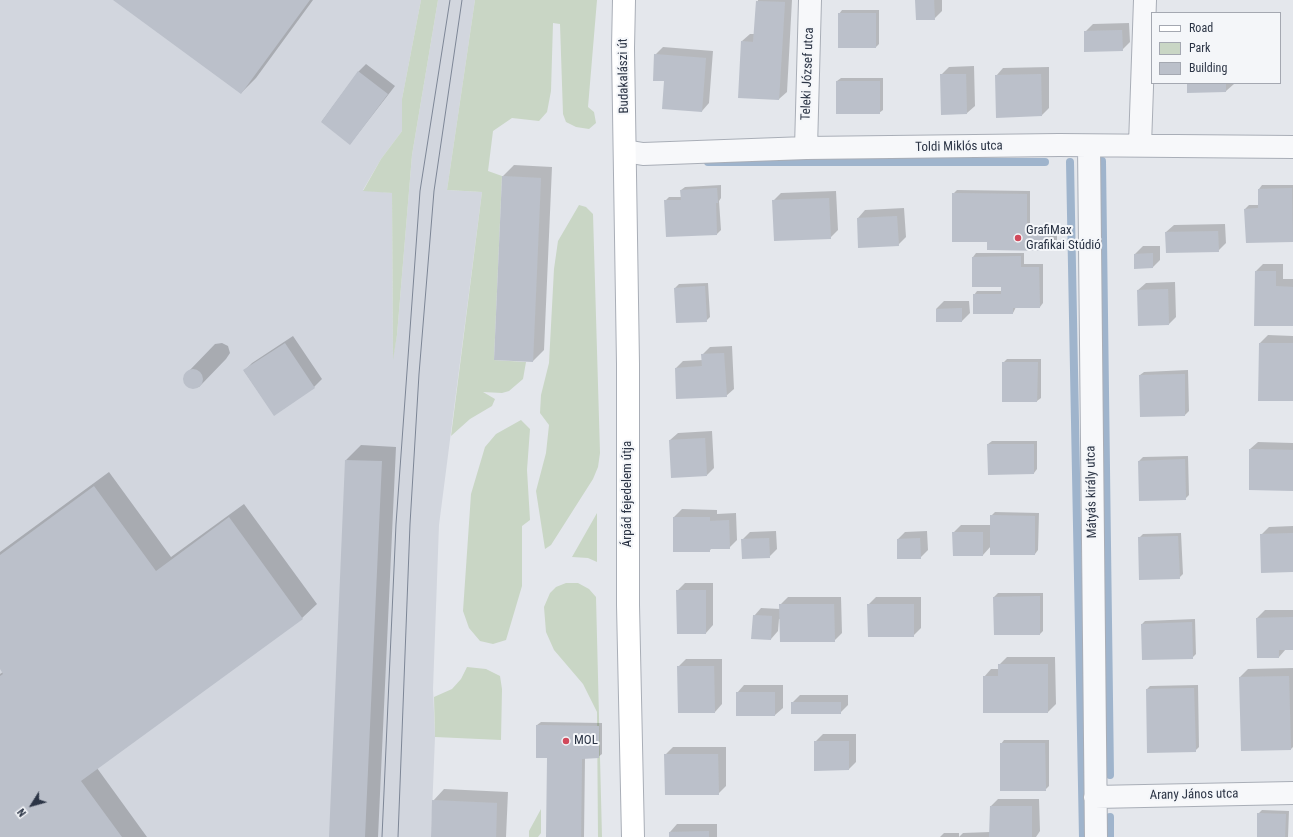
<!DOCTYPE html>
<meta charset="utf-8">
<style>
body{margin:0}
#map{position:relative;width:1293px;height:837px;overflow:hidden;background:#e4e7ec;font-family:"Roboto Condensed",sans-serif}
canvas{display:block}
.legend{position:absolute;left:1151px;top:12px;width:130px;height:72px;box-sizing:border-box;background:#f4f6f9;border:1px solid #a4a8b1;margin:0;padding:5px 7px;list-style:none;font-size:12px;color:#2b3445}
.legend li{display:flex;align-items:center;gap:8px;height:20px}
.legend b{width:20px;border:1px solid #a4a8b1}
.north{position:absolute;left:12px;top:785px;width:40px;height:40px;-webkit-text-stroke:3px #f4f6f9;paint-order:stroke;rotate:233deg;font-size:11px;font-weight:700;line-height:16px;text-align:center;color:#2b3445}
.north::after{content:'';display:block;margin:auto;width:14px;height:18px;background:#2b3445;clip-path:polygon(50% 0,100% 100%,50% 72%,0 100%)}
</style>
<div id="map">
<canvas width="1293" height="837"></canvas>
<ul class="legend">
<li><b style="height:5px;background:#fff"></b>Road</li>
<li><b style="height:11px;background:#c9d6c5"></b>Park</li>
<li><b style="height:11px;background:#bbc0ca"></b>Building</li>
</ul>
<div class="north">N</div>
</div>
<script>
const ctx = document.querySelector('canvas').getContext('2d');
ctx.lineJoin = 'round';
function paint(path, color) { ctx.fillStyle = color; ctx.fill(path, 'evenodd'); }
const poly = rows => new Path2D(rows.map(r => 'M' + r).join(''));
function trace(path, color, width, dash) { ctx.strokeStyle = color; ctx.lineWidth = width; ctx.lineCap = dash ? 'butt' : 'round'; ctx.setLineDash(dash || []); ctx.stroke(path); }
function write(font, color, halo, rows, align = 'center') {
  ctx.font = font + ' "Roboto Condensed",sans-serif'; ctx.lineWidth = 4; ctx.setLineDash([]); ctx.textBaseline = 'middle'; ctx.strokeStyle = halo; ctx.fillStyle = color; for (const [text, x, y, turn = 0] of rows) {
    ctx.save(); ctx.translate(x, y); ctx.rotate((+turn || 0) * Math.PI / 180); ctx.textAlign = isNaN(turn) ? turn : align; if (halo) ctx.strokeText(text, 0, 0); ctx.fillText(text, 0, 0); ctx.restore();
  }
}
paint(poly([
 [0,0,421,0,402,99,402,131,381,159,363,190,392,193,393,357,397,335,412,155,438,0,475,0,447,190,482,192,439,525,433,689,435,737,431,837,0,837]
]), '#d2d6de');
paint(poly([
 [421,0,438,0,412,155,397,335,393,360,392,193,363,191,381,159,402,131,402,99],
 [475,0,597,0,588,107,594,112,596,123,589,129,576,127,566,122,563,114,560,24,553,23,551,91,547,112,539,121,512,118,493,131,488,171,502,176,494,360,526,362,523,379,509,391,502,393,483,392,495,399,492,406,470,419,451,436,482,192,447,190],
 [579,205,586,207,593,214,600,453,598,467,593,479,551,545,545,549,536,491,546,453,549,425,540,413,541,395,549,363,554,269,558,241],
 [521,420,530,429,527,470,530,520,522,526,522,586,506,640,493,644,480,641,469,628,463,611,471,494,485,447,496,434],
 [597,513,597,562,588,558,572,557],
 [566,583,578,583,589,589,596,597,602,837,598,837,597,712,583,684,554,650,546,632,544,607,550,593,556,587],
 [467,667,486,669,500,676,502,689,501,740,435,737,434,697,452,689,461,679],
 [541,809,541,833,538,837,529,837,529,831]
]), '#c9d6c5');
paint(poly([
 [115,0,313,0,256,78,241,93],
 [758,0,792,0,787,92,779,99,742,41,750,34,755,34],
 [916,0,942,0,942,11,934,19],
 [842,10,879,10,879,44,876,47,839,14],
 [1129,23,1130,42,1122,50,1085,32,1093,24],
 [663,47,713,51,709,103,702,111,665,80,655,55],
 [366,64,395,86,350,144,322,121,359,71],
 [974,66,975,106,967,113,941,75,949,67],
 [1049,67,1049,108,1042,115,996,76,1003,68],
 [841,78,883,78,883,110,879,113,837,81],
 [1188,83,1234,83,1234,84,1226,91],
 [514,165,552,167,544,350,533,361,503,176],
 [721,185,721,198,719,201,721,230,717,234,665,201,669,197,682,197,681,190,685,187],
 [1262,185,1293,185,1293,241,1247,242,1245,209,1249,205,1259,205,1259,189],
 [957,190,1030,191,1030,226,1057,226,1057,242,1050,250,988,241,953,194],
 [836,191,838,230,830,238,773,201,781,193],
 [904,208,906,237,898,245,858,218,865,210],
 [1225,224,1226,243,1218,251,1166,232,1174,225],
 [1143,246,1160,246,1160,260,1153,267,1135,268,1135,254],
 [976,253,1024,253,1024,264,1043,264,1043,303,1040,307,1016,307,1013,313,974,295,977,291,1002,291,1002,286,973,257],
 [1263,264,1283,264,1283,279,1293,279,1293,325,1256,271],
 [1175,282,1176,317,1169,324,1138,290,1146,283],
 [708,283,710,317,706,321,675,288,679,284],
 [944,301,969,301,970,313,962,321,936,309],
 [1268,335,1293,336,1293,400,1260,343],
 [293,336,322,379,314,387,274,414,244,371,252,363],
 [222,343,228,346,230,353,226,359,199,387,192,388,186,385,184,378,188,372,215,344],
 [732,346,734,389,726,396,676,368,683,361,703,360,702,355,710,347],
 [1007,359,1041,359,1041,398,1037,401,1003,363],
 [1188,370,1189,411,1185,415,1140,375,1144,372],
 [712,431,714,468,707,475,670,440,678,433],
 [992,441,1037,441,1037,469,1034,473,988,444],
 [1258,442,1293,443,1293,490,1250,449],
 [361,445,396,447,378,837,330,837,346,460],
 [1188,456,1189,495,1185,499,1139,461,1143,457],
 [109,472,171,557,244,504,317,604,302,618,97,768,147,837,0,837,0,674,3,672,0,667,0,552],
 [682,509,717,510,717,514,736,513,737,540,729,548,712,548,709,551,674,517],
 [995,512,1039,513,1038,550,1035,554,991,546,983,555,953,533,961,525,991,525,991,516],
 [1293,526,1293,571,1261,535,1269,527],
 [776,531,777,549,769,557,742,540,750,532],
 [927,531,928,550,920,558,898,539,905,532],
 [1181,533,1183,574,1179,578,1139,538,1143,534],
 [685,583,713,583,713,625,706,633,677,591],
 [998,593,1043,593,1043,631,1040,634,994,597],
 [788,597,841,597,842,633,834,641,779,619,778,631,771,639,754,616,761,608,780,609,780,605],
 [876,597,921,597,921,628,913,636,868,605],
 [1265,610,1293,610,1293,649,1286,649,1279,657,1257,618],
 [1195,619,1196,654,1192,658,1142,624,1145,621],
 [1007,657,1055,657,1056,704,1048,712,984,677,991,669,999,669,999,665],
 [686,659,722,659,722,704,715,712,678,667],
 [1293,668,1293,747,1291,749,1242,750,1240,677,1248,669],
 [744,685,783,685,783,708,775,715,737,715,737,693],
 [1198,685,1199,747,1195,751,1147,689,1150,686],
 [800,695,848,695,848,705,840,713,792,703],
 [541,722,602,723,602,754,598,757,585,758,584,837,547,837,548,757,537,725],
 [823,734,856,734,856,762,849,769,815,742],
 [1004,740,1049,740,1049,786,1045,790,1001,744],
 [673,747,726,747,726,786,718,794,665,755],
 [444,789,508,792,506,837,432,837,433,801],
 [998,799,1039,799,1040,831,1036,837,940,837,944,833,959,833,959,837,963,833,990,832,991,806],
 [1262,810,1289,811,1288,837,1258,837,1258,814],
 [677,824,717,824,717,837,670,837,670,832]
]), '#0003');
trace(poly([
 [1102,161,1110,775],
 [708,162,1045,162],
 [1070,162,1083,837],
 [1110,817,1110,837]
]), '#9fb4cc', 8);
paint(poly([
 [113,0,310,0,241,94],
 [915,0,934,0,935,20,916,20],
 [756,1,785,2,779,100,738,98,741,41,753,42],
 [838,13,876,13,876,48,838,48],
 [1122,30,1123,51,1084,52,1084,31],
 [654,54,706,58,702,112,662,109,664,81,653,81],
 [358,71,388,94,350,145,321,122],
 [940,74,966,74,967,114,941,115],
 [1041,74,1042,116,996,118,995,75],
 [836,81,880,81,880,114,836,114],
 [1187,83,1226,83,1226,92,1187,93],
 [502,176,541,178,533,362,494,360],
 [717,188,718,203,716,203,717,235,666,237,664,200,681,200,680,190],
 [1292,188,1293,242,1246,243,1244,209,1258,208,1258,189],
 [952,193,1027,194,1027,234,1049,234,1050,251,987,250,987,242,952,242],
 [829,198,831,239,774,241,772,200],
 [897,216,899,246,858,248,857,218],
 [1218,231,1219,252,1166,253,1165,232],
 [1153,253,1153,268,1134,269,1134,254],
 [1021,256,1021,267,1039,267,1040,308,1013,308,1013,314,973,314,973,294,1001,294,1001,287,972,287,972,257],
 [1255,271,1276,271,1276,286,1293,287,1293,326,1254,326],
 [705,286,707,322,676,323,674,288],
 [1168,289,1169,325,1138,326,1137,290],
 [962,308,962,322,936,322,936,309],
 [285,343,315,388,274,416,243,370],
 [1259,343,1293,343,1293,401,1258,401],
 [724,353,727,397,676,399,675,368,702,366,701,354],
 [1002,362,1038,362,1037,402,1002,402],
 '183 379a10 10 0 1 1 20 0a10 10 0 1 1-20 0Z',
 [1185,374,1185,416,1140,417,1139,375],
 [705,438,707,476,671,478,669,440],
 [987,444,1034,444,1034,474,988,475],
 [1249,449,1293,450,1293,491,1249,490],
 [1185,459,1186,500,1139,501,1138,461],
 [345,460,382,461,365,837,329,837],
 [94,486,156,571,229,517,303,619,81,781,122,837,0,837,0,676,3,674,0,669,0,555],
 [990,515,1035,516,1035,555,990,555],
 [673,517,710,517,710,521,729,520,730,549,710,549,710,552,673,552],
 [952,532,983,532,983,556,953,556],
 [1293,533,1293,572,1261,573,1260,534],
 [1178,536,1180,579,1139,580,1138,537],
 [769,538,770,558,742,559,741,539],
 [920,538,921,559,897,559,897,539],
 [676,590,706,590,706,634,677,634],
 [1040,596,1040,635,994,635,993,597],
 [779,604,834,604,835,642,780,642],
 [867,604,914,604,914,637,868,637],
 [753,615,772,616,771,640,751,639],
 [1293,617,1293,650,1279,650,1279,658,1257,658,1256,618],
 [1192,622,1193,659,1142,660,1141,624],
 [998,664,1048,664,1048,713,983,713,983,676,998,676],
 [677,666,714,666,715,713,678,713],
 [1289,676,1291,750,1241,751,1239,677],
 [1194,688,1196,752,1147,753,1146,689],
 [736,692,775,692,775,716,736,716],
 [791,702,841,702,841,714,791,714],
 [536,725,599,726,599,758,582,759,581,837,546,837,547,758,536,758],
 [814,741,849,741,849,770,814,771],
 [1000,743,1045,743,1046,791,1000,791],
 [664,754,718,754,719,795,665,795],
 [432,800,497,803,496,837,431,837],
 [990,806,1032,806,1032,837,989,837],
 [1257,813,1286,814,1285,837,1257,837],
 [709,831,709,837,669,837,669,832]
]), '#bbc0ca');
const minor = poly([
 [1140,145,1145,0],
 [1089,146,1096,837],
 [806,148,810,0],
 [625,151,643,154,806,148,1059,145,1293,147],
 [1095,797,1293,793]
]);
const secondary = poly([
 [624,0,623,48,628,364,628,605,633,837]
]);
trace(minor, '#a9aeb7', 24);
trace(secondary, '#a9aeb7', 24);
trace(minor, '#f7f8fa', 22);
trace(secondary, '#fff', 22);
trace(poly([
 [382,837,396,524,420,191,450,0],
 [398,837,410,524,419,374,434,191,462,0]
]), '#7d8696', 1);
for (const [x, y, r, color] of [
 [1018,238,4,"#d1495b"],
 [566,741,4,"#d1495b"]
]) { const dot = new Path2D(); dot.arc(x, y, r, 0, 2 * Math.PI); ctx.fillStyle = color; ctx.fill(dot); trace(dot, '#f4f6f9', 1.5); }
write('13px', '#2b3445', '#f4f6f9', [
 ["Teleki József utca",808,74,-88],
 ["Budakalászi út",624,76,-91],
 ["Toldi Miklós utca",959,147,-1],
 ["Mátyás király utca",1092,492,-91],
 ["Árpád fejedelem útja",628,494,-90],
 ["Arany János utca",1194,795,-1]
]);
write('13px', '#2b3445', '#f4f6f9', [
 ["GrafiMax",1026,231],
 ["Grafikai Stúdió",1026,246],
 ["MOL",574,741]
], 'left');
</script>
